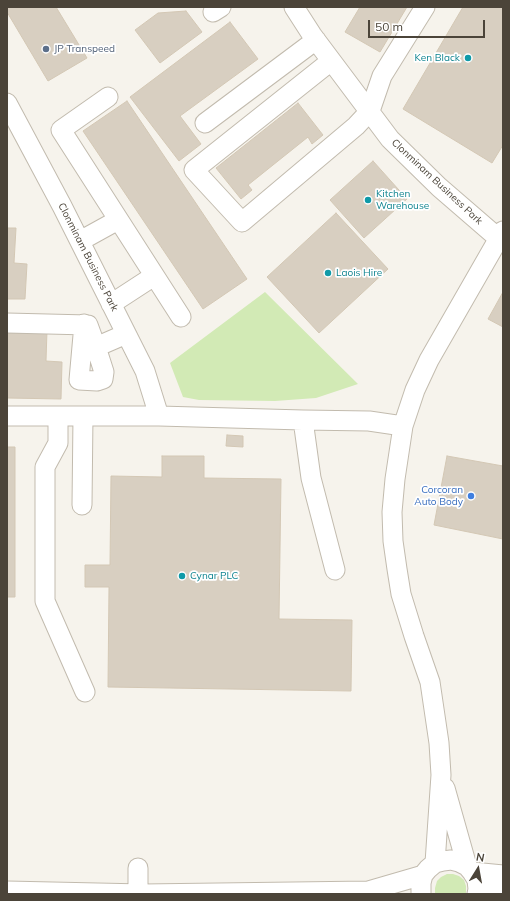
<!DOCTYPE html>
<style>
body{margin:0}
#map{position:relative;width:510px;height:901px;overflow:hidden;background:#f6f3ec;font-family:Mulish,sans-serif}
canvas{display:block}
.frame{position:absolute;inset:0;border:8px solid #4b4439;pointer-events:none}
.north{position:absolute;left:458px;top:849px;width:40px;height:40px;-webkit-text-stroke:3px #fff;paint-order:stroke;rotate:11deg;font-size:11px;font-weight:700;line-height:16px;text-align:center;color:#4b4439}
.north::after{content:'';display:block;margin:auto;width:14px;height:18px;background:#4b4439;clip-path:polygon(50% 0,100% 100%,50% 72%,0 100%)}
.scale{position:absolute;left:368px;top:20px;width:117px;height:18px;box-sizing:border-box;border:2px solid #4b4439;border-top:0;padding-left:5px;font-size:12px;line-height:14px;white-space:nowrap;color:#4b4439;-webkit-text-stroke:3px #fff;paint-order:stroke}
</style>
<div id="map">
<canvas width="510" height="901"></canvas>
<div class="frame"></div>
<div class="north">N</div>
<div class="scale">50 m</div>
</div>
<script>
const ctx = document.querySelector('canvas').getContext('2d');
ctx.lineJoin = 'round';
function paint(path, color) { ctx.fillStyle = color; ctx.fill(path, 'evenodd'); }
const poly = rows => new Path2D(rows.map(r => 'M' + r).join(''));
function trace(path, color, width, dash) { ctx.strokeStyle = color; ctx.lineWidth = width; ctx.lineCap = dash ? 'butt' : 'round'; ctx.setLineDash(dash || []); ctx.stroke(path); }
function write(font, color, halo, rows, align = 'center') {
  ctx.font = font + ' Mulish,sans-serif'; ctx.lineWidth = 3.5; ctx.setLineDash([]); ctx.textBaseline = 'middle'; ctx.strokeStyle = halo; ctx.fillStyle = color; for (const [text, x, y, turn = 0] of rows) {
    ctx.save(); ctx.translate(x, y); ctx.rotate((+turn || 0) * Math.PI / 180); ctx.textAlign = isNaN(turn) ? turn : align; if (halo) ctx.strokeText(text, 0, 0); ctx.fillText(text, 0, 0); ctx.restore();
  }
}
paint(poly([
 [265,292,358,384,316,398,275,401,199,400,183,397,170,363],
 [447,874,453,874,459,876,464,880,466,886,466,894,435,894,435,888,437,881,441,877]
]), '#d2eab5');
const building = poly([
 [7,7,56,7,87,58,48,81,7,12,7,7],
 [360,7,407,7,380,52,345,32,360,7],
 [463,7,503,7,503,145,492,163,403,109,463,7],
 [186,11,202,32,160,63,135,30,158,13,186,11],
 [230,22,258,59,180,116,201,144,179,161,130,97,230,22],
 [127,101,247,279,203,309,83,131,127,101],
 [298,103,323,135,312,144,308,137,248,185,252,190,241,199,216,168,298,103],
 [373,161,407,199,364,238,330,200,373,161],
 [336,213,388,269,319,333,267,277,336,213],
 [7,228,16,228,14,263,27,264,25,299,7,299,7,228],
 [503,292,503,327,488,319,503,292],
 [7,330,47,330,46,361,62,362,61,399,7,398,7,330],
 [227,435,243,436,243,447,226,446,227,435],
 [7,447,15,447,15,597,7,597,7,447],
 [162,456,204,456,204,478,281,479,279,619,352,620,351,691,108,687,109,587,85,587,85,565,110,565,111,476,162,477,162,456],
 [447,456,503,466,503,539,434,525,447,456]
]);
paint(building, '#d8cfc1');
trace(building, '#d3c7b4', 1);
const minor = poly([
 [294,7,312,35,390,139,439,187,498,238],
 [213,12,221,7],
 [331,61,194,170,242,222,356,126,370,111,382,76,425,7],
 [108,97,61,130,181,317],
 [7,103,62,206,145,371,159,416],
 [205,123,316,40],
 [80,241,118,220],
 [111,304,154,276],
 [7,323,88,325,96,347,126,334],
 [84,324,79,380,97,381,103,379,104,372,96,347],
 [7,416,159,416,303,420,369,421,403,426],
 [58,416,58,443,45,467,45,601,85,692],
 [303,420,311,478,335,570],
 [82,505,83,416],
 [445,788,467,866],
 [435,863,441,775,439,743,430,682,414,636,401,594,397,569,393,541,392,512,395,479,403,426,415,390,429,360,503,231],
 [472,872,503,875],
 [7,891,143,894,368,891,378,894],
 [368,891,423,875],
 [138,894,138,868],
 [421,894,421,883,423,875,428,869,435,863,443,861,451,860,459,862,467,866,472,872,477,880,478,889,477,894],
 [486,894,503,885]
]);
trace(minor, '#c2bbae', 21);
trace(minor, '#fff', 19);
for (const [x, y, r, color] of [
 [46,49,4,"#5c6f8a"],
 [468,58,4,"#0f9aa8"],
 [368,200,4,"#0f9aa8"],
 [328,273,4,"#0f9aa8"],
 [471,496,4,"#3f7fe0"],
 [182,576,4,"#0f9aa8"]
]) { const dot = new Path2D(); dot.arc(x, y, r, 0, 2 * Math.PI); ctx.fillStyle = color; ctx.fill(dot); trace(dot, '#fff', 1.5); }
write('10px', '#4e5e75', '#fff', [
 ["JP Transpeed",54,49]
], 'left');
write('10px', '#0d838f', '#fff', [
 ["Ken Black",460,58,"right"],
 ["Kitchen",376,194],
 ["Warehouse",376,206],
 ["Laois Hire",336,273],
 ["Cynar PLC",190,576]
], 'left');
write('10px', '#4b4439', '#fff', [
 ["Clonminam Business Park",437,182,43],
 ["Clonminam Business Park",88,257,63]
]);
write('10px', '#366cbe', '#fff', [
 ["Corcoran",463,490],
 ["Auto Body",463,502]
], 'right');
</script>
